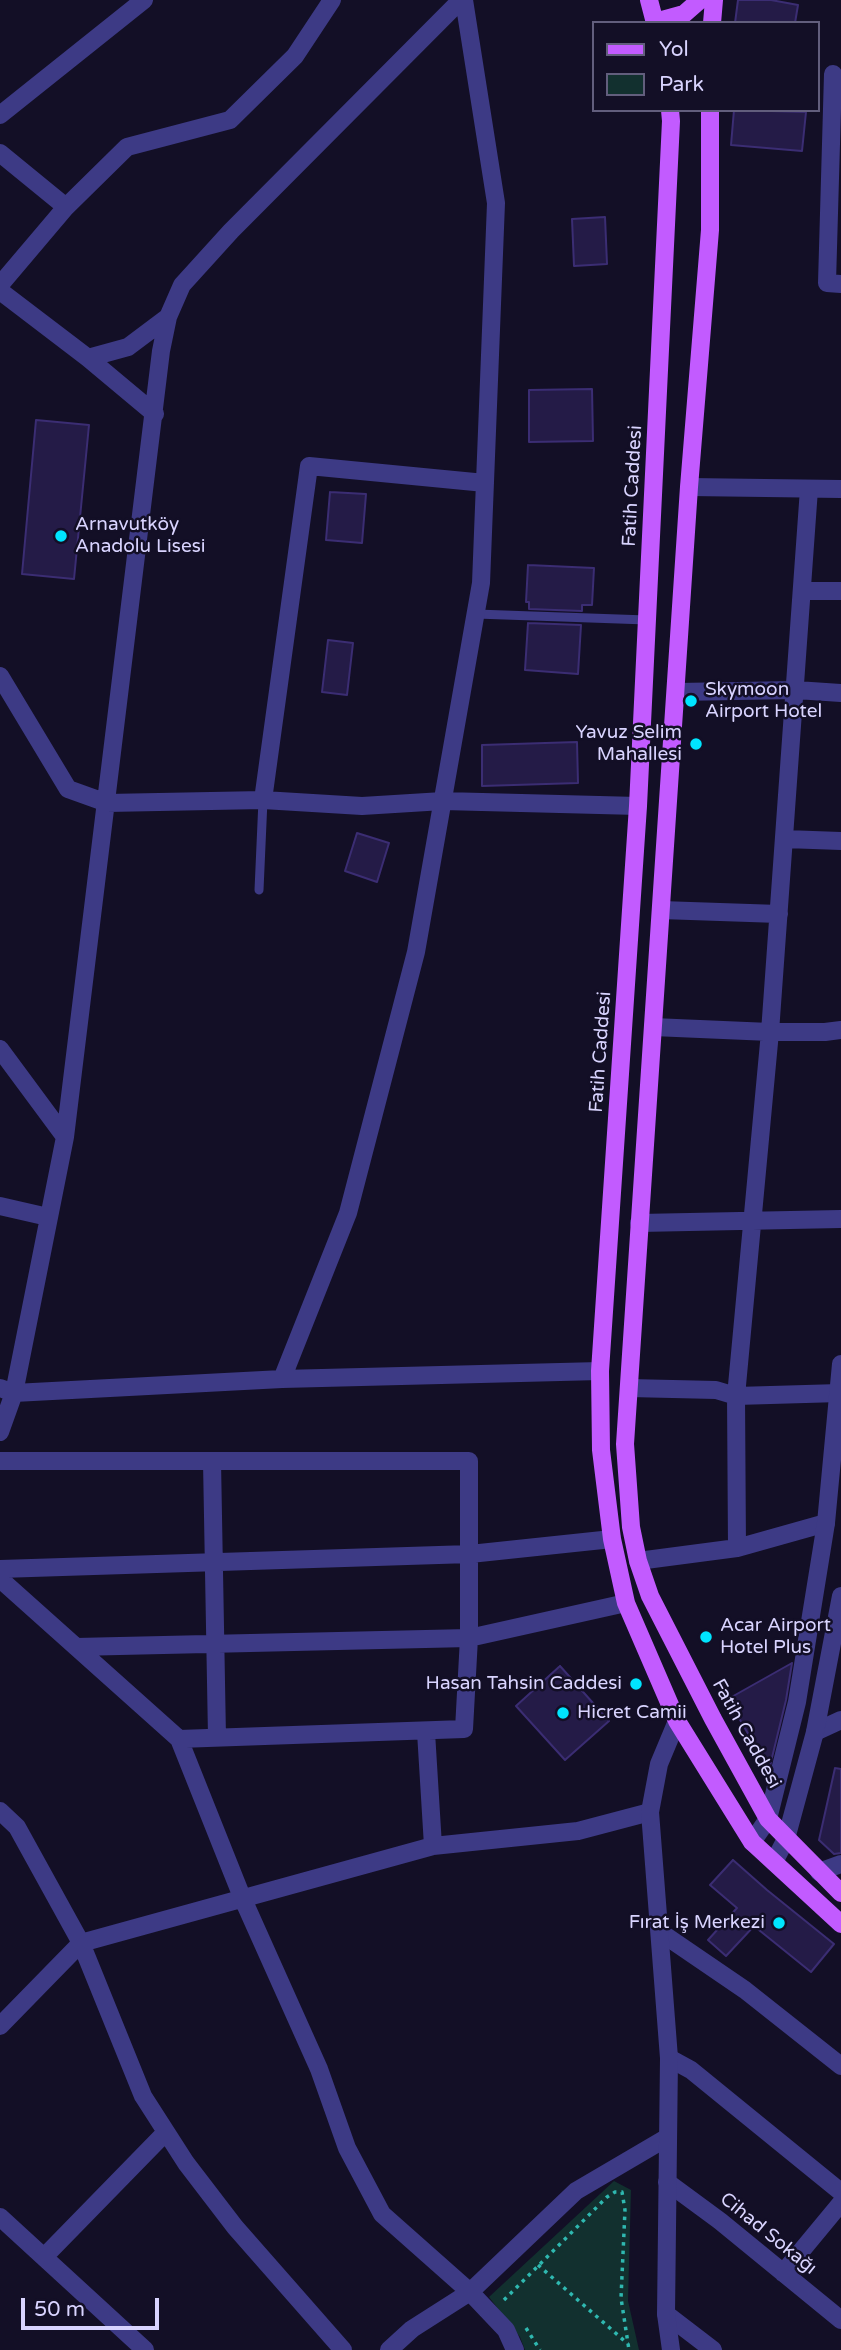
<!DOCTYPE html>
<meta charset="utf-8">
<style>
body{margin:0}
#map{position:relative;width:841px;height:2350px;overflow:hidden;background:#130f26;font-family:"Varela Round",sans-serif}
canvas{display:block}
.legend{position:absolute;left:592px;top:21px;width:228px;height:91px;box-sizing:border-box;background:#130f26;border:2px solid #625e7d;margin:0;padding:9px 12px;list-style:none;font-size:21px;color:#d9d4ff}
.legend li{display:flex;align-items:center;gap:14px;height:35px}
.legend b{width:35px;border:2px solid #625e7d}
.scale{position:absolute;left:21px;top:2298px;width:138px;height:32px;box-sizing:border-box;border:4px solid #d9d4ff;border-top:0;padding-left:9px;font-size:21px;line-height:24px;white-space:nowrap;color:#d9d4ff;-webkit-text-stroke:5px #130f26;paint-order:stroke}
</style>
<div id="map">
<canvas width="841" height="2350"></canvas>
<ul class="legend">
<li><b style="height:9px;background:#c25bff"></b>Yol</li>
<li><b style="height:19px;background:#12302f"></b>Park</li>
</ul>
<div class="scale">50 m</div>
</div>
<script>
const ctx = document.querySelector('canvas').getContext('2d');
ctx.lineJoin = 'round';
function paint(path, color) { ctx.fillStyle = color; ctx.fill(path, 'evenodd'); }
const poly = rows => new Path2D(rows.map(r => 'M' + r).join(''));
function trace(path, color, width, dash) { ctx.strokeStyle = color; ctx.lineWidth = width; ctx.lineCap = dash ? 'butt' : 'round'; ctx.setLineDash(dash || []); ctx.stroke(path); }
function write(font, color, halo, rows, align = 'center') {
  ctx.font = font + ' "Varela Round",sans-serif'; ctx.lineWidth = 5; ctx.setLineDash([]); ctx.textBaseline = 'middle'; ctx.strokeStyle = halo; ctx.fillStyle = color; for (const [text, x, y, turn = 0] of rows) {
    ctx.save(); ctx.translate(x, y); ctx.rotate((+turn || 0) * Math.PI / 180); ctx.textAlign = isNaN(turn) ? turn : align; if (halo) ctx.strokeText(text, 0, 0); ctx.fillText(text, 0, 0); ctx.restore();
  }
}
paint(poly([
 [614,2181,631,2190,628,2301,639,2350,525,2350,520,2337,489,2297]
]), '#12302f');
const building = poly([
 [738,0,771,0,798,5,795,23,735,23,738,0],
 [734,110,806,112,802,151,731,145,734,110],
 [605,217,607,264,574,266,572,219,605,217],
 [592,389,593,441,529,442,529,390,592,389],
 [36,420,89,425,74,579,22,574,36,420],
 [330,492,366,494,362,543,326,540,330,492],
 [528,565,594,568,592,605,582,605,582,611,529,609,529,602,526,602,528,565],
 [528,623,581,625,578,674,525,670,528,623],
 [328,640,353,643,347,695,322,692,328,640],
 [577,742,578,783,482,786,482,745,577,742],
 [357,833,389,843,377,882,345,871,357,833],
 [792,1663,786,1700,769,1770,728,1699,792,1663],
 [560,1666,609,1721,565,1760,516,1706,560,1666],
 [835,1768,841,1769,841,1853,834,1854,819,1840,835,1768],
 [733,1860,767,1890,834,1944,811,1972,754,1926,726,1956,708,1940,737,1908,710,1885,733,1860]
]);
paint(building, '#241b47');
trace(building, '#3b2d73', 2);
trace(poly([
 [538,2265,628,2344],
 [504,2300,607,2197,615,2192,622,2192,625,2210,621,2298,629,2350],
 [526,2328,540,2350]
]), '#2fb8b0', 3.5, [3.5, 5]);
trace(poly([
 [476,614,647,620],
 [259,890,263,800]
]), '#3d3a85', 9);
trace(poly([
 [833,74,827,283,841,284],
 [0,115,144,0],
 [0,153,66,207],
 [0,285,66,207,127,147,230,120,295,56,332,0],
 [0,291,88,358,155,414],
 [88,358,128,347,168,317],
 [689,487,841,489],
 [803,591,841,591],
 [0,676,68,789,107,803,263,800,362,806,443,801,638,806],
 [677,692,796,690,841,693],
 [263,800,309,466,485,483],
 [785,839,841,841],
 [661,910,779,914],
 [653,1027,770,1032,825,1032,841,1030],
 [0,1049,65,1137],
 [0,1206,48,1217],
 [639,1223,841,1219],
 [282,1379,348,1213,416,952,481,583,496,203,464,0],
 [0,1388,14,1393,282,1379,600,1371],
 [629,1388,716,1390,736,1396,840,1393],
 [0,1432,14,1393,65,1137,161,351,168,317,182,285,231,231,461,0],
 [0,1461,469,1461,469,1638,464,1729,179,1739],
 [212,1461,217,1737],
 [737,1548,736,1396,770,1032,809,489],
 [638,1561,737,1548,826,1523],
 [0,1569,470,1554,612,1539],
 [0,1579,179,1739,242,1897,319,2069,347,2148,382,2214,470,2292,506,2330,515,2350],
 [76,1647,469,1638,626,1603],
 [426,1732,433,1846],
 [815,1732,841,1720],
 [0,1811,17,1827,81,1943,143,2096,186,2163,235,2227,343,2350],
 [819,1872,841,1864],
 [660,1932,745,1990,841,2066],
 [0,2026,81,1943,433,1846,578,1831,650,1812],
 [669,2058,691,2070,841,2192],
 [667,2182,720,2221,841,2320],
 [0,2217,145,2350],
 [44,2257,166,2132],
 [783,2273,841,2203],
 [666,2314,713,2350],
 [389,2350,412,2329,470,2292,576,2191,668,2137]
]), '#3d3a85', 18);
trace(poly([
 [752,1842,768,1819,797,1702,826,1523,841,1364],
 [774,1862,786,1839,815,1732,841,1596],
 [671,2350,666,2314,669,2058,650,1812,659,1764,677,1721]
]), '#3d3a85', 18);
trace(poly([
 [649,0,655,23],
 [655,22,684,14,700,0],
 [712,23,714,0],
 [670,110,671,121,638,806,600,1371,601,1450,612,1539,626,1603,677,1721,752,1842,841,1924],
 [710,110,710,230,689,487,625,1444,631,1527,638,1561,650,1596,713,1719,768,1819,841,1893]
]), '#c25bff', 18);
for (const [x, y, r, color] of [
 [61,536,7,"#00e5ff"],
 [691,701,7,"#00e5ff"],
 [696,744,7,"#00e5ff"],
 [706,1637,7,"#00e5ff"],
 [636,1684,7,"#00e5ff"],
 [563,1713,7,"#00e5ff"],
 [779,1923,7,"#00e5ff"]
]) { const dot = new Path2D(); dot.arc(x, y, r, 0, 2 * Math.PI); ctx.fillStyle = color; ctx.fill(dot); trace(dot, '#130f26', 2.5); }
write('19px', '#d9d4ff', '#130f26', [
 ["Fatih Caddesi",633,486,-87],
 ["Fatih Caddesi",601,1052,-86],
 ["Fatih Caddesi",746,1734,61],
 ["Cihad Sokağı",768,2234,39]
]);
write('19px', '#d9d4ff', '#130f26', [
 ["Arnavutköy",75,525],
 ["Anadolu Lisesi",75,547],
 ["Skymoon",705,690],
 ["Airport Hotel",705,712],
 ["Yavuz Selim",682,733,"right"],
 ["Mahallesi",682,755,"right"],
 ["Acar Airport",720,1626],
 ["Hotel Plus",720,1648],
 ["Hasan Tahsin Caddesi",622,1684,"right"],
 ["Hicret Camii",577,1713],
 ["Fırat İş Merkezi",765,1923,"right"]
], 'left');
</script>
